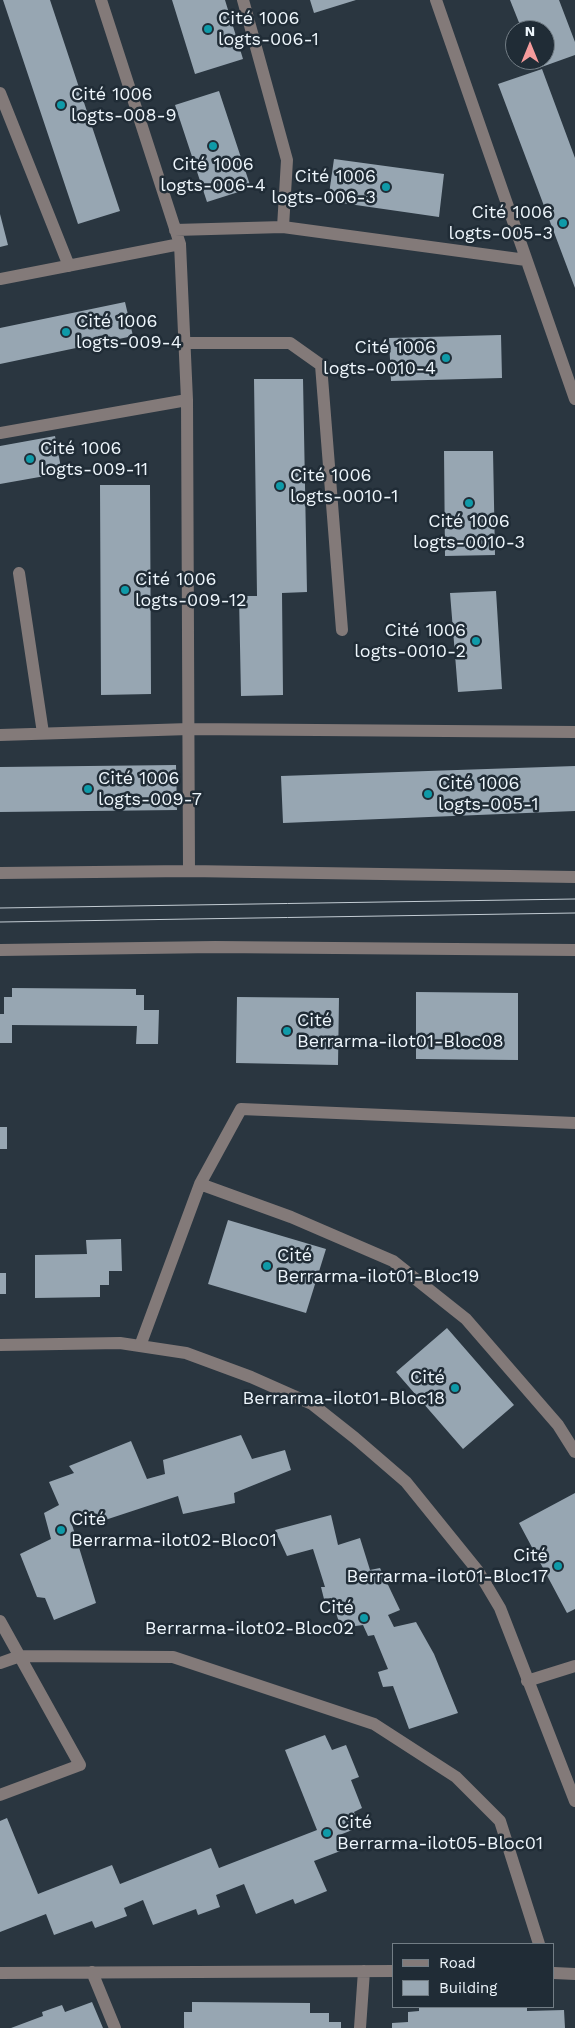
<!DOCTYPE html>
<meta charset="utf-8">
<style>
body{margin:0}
#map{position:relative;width:575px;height:2028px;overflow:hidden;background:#2a3640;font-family:"Work Sans",sans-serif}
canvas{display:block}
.legend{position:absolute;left:392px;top:1943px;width:162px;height:65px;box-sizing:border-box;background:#202c36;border:1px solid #727d85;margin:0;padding:6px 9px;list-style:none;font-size:15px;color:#eef6fc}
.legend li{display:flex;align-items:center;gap:10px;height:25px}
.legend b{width:25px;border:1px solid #727d85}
.north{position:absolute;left:505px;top:20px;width:50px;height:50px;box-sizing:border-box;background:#202c36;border:1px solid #727d85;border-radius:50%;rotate:0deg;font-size:14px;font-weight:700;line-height:20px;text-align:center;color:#eef6fc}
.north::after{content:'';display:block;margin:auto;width:18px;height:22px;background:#f59b9c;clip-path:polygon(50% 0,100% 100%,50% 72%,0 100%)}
</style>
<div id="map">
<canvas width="575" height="2028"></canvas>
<ul class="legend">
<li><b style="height:6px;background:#837a79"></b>Road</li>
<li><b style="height:14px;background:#97a6b2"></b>Building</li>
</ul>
<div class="north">N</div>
</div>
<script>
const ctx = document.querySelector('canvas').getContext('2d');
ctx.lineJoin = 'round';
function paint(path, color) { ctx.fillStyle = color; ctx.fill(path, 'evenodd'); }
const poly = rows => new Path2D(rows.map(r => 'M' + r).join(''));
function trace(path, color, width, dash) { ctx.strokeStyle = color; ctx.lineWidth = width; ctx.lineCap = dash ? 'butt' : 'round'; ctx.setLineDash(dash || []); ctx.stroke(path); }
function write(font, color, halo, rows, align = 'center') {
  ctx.font = font + ' "Work Sans",sans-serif'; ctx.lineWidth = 5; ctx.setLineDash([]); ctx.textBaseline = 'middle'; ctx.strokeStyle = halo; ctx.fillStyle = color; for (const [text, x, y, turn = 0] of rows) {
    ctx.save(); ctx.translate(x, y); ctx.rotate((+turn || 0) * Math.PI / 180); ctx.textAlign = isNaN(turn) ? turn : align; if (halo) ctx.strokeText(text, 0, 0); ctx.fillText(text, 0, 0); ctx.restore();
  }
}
paint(poly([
 [3,0,50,0,120,211,78,224],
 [172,0,225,0,243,59,195,74],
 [310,0,356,0,314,13],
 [510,0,559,0,575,42,575,55,536,69,533,60,545,60,545,30,522,30],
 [542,69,575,158,575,288,498,84],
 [219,91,251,188,207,202,175,105],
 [334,159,444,174,439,217,328,201],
 [0,214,8,245,0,247],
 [125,302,133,336,0,364,0,328],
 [501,335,502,378,391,381,389,338],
 [254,379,303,379,307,592,282,593,283,695,241,696,239,596,257,596],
 [55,436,62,473,0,484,0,446],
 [444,451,493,451,495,555,445,556],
 [100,485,150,485,151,694,101,695],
 [496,591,502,689,458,692,450,593],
 [176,765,177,810,0,812,0,767],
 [575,766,575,811,283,823,281,776],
 [12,988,136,989,136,995,144,995,144,1010,159,1010,158,1044,136,1044,137,1026,12,1025,12,1043,0,1043,0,1014,4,1014,4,997,12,997],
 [416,992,518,993,518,1060,416,1059],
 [237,997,339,998,338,1065,236,1063],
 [0,1127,7,1127,7,1149,0,1149],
 [228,1220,326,1249,306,1313,208,1284],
 [121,1239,122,1271,109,1271,109,1285,100,1285,100,1297,35,1298,35,1255,87,1254,86,1240],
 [0,1273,6,1273,6,1294,0,1294],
 [447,1328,514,1405,463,1449,396,1372],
 [241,1435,252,1459,285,1450,291,1470,234,1493,235,1503,183,1514,178,1496,99,1522,93,1511,70,1518,96,1603,54,1620,45,1598,37,1597,20,1554,51,1539,44,1513,59,1505,49,1482,74,1473,69,1466,131,1441,147,1479,165,1474,163,1460],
 [575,1493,575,1609,567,1613,519,1523],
 [331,1515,338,1545,360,1538,370,1570,380,1568,400,1610,388,1615,394,1627,416,1622,434,1654,458,1713,409,1729,393,1686,383,1687,378,1672,388,1669,374,1635,368,1636,363,1625,341,1628,331,1598,324,1599,321,1587,325,1587,313,1549,287,1556,275,1530],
 [325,1735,332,1750,346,1745,359,1777,351,1780,362,1808,354,1812,360,1827,337,1836,343,1850,314,1861,327,1891,295,1904,293,1899,256,1914,244,1884,216,1895,220,1907,198,1915,196,1909,153,1925,143,1900,124,1908,127,1916,95,1928,92,1921,54,1935,46,1914,0,1932,0,1821,7,1818,38,1894,112,1865,120,1884,211,1848,219,1868,317,1830,285,1750],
 [92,2002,103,2028,11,2028,43,2016,42,2012,62,2005,65,2012],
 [192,2002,310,2003,310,2013,329,2013,329,2022,341,2022,341,2028,184,2028,184,2012,192,2012],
 [419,2007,527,2007,527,2011,564,2010,565,2028,392,2028,392,2023,408,2022,408,2012,419,2011]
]), '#97a6b2');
trace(poly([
 [101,0,180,244,187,400,189,871],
 [243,0,287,160,283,227],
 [436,0,575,399],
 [0,93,69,266],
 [175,230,283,227,526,260],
 [0,279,180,244],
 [185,343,290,343,321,365,342,630],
 [0,433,187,400],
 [19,573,43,733],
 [0,735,189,729,575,732],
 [0,873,189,871,575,877],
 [0,950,215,947,575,950],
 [200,1184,291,1217,393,1261,466,1319,558,1425,575,1452],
 [0,1345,120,1343,186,1353,251,1377,312,1404,355,1438,406,1482,478,1571,500,1608,575,1801],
 [140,1346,200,1184,241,1109,575,1123],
 [0,1621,80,1765,0,1795],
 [0,1663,20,1656,173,1657,374,1724,456,1777,500,1821,539,1944],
 [527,1681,575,1666],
 [92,1972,115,2028],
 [0,1973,394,1971],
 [554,1973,575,1974],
 [360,2028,364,1971]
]), '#837a79', 12);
trace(poly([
 [0,908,575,899],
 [0,922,575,913]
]), '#c3ccd3', 1);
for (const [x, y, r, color] of [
 [208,29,5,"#0f9aa8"],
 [61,105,5,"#0f9aa8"],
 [213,146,5,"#0f9aa8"],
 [386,187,5,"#0f9aa8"],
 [563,223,5,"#0f9aa8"],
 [66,332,5,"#0f9aa8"],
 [446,358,5,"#0f9aa8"],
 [30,459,5,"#0f9aa8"],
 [280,486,5,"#0f9aa8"],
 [469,503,5,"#0f9aa8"],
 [125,590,5,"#0f9aa8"],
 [476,641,5,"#0f9aa8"],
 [88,789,5,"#0f9aa8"],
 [428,794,5,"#0f9aa8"],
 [287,1031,5,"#0f9aa8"],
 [267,1266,5,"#0f9aa8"],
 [455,1388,5,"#0f9aa8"],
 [61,1530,5,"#0f9aa8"],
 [558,1566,5,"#0f9aa8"],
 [364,1618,5,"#0f9aa8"],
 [327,1833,5,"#0f9aa8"]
]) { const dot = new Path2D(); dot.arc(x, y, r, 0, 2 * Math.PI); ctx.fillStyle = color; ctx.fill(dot); trace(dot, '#202c36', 2); }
write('18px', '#eef6fc', '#202c36', [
 ["Cité 1006",218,19],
 ["logts-006-1",218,40],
 ["Cité 1006",71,95],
 ["logts-008-9",71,116],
 ["Cité 1006",213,165,"center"],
 ["logts-006-4",213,186,"center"],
 ["Cité 1006",376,177,"right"],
 ["logts-006-3",376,198,"right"],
 ["Cité 1006",553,213,"right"],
 ["logts-005-3",553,234,"right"],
 ["Cité 1006",76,322],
 ["logts-009-4",76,343],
 ["Cité 1006",436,348,"right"],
 ["logts-0010-4",436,369,"right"],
 ["Cité 1006",40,449],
 ["logts-009-11",40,470],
 ["Cité 1006",290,476],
 ["logts-0010-1",290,497],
 ["Cité 1006",469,522,"center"],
 ["logts-0010-3",469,543,"center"],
 ["Cité 1006",135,580],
 ["logts-009-12",135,601],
 ["Cité 1006",466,631,"right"],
 ["logts-0010-2",466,652,"right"],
 ["Cité 1006",98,779],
 ["logts-009-7",98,800],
 ["Cité 1006",438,784],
 ["logts-005-1",438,805],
 ["Cité",297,1021],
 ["Berrarma-ilot01-Bloc08",297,1042],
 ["Cité",277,1256],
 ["Berrarma-ilot01-Bloc19",277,1277],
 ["Cité",445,1378,"right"],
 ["Berrarma-ilot01-Bloc18",445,1399,"right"],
 ["Cité",71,1520],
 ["Berrarma-ilot02-Bloc01",71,1541],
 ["Cité",548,1556,"right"],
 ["Berrarma-ilot01-Bloc17",548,1577,"right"],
 ["Cité",354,1608,"right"],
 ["Berrarma-ilot02-Bloc02",354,1629,"right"],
 ["Cité",337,1823],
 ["Berrarma-ilot05-Bloc01",337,1844]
], 'left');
</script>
